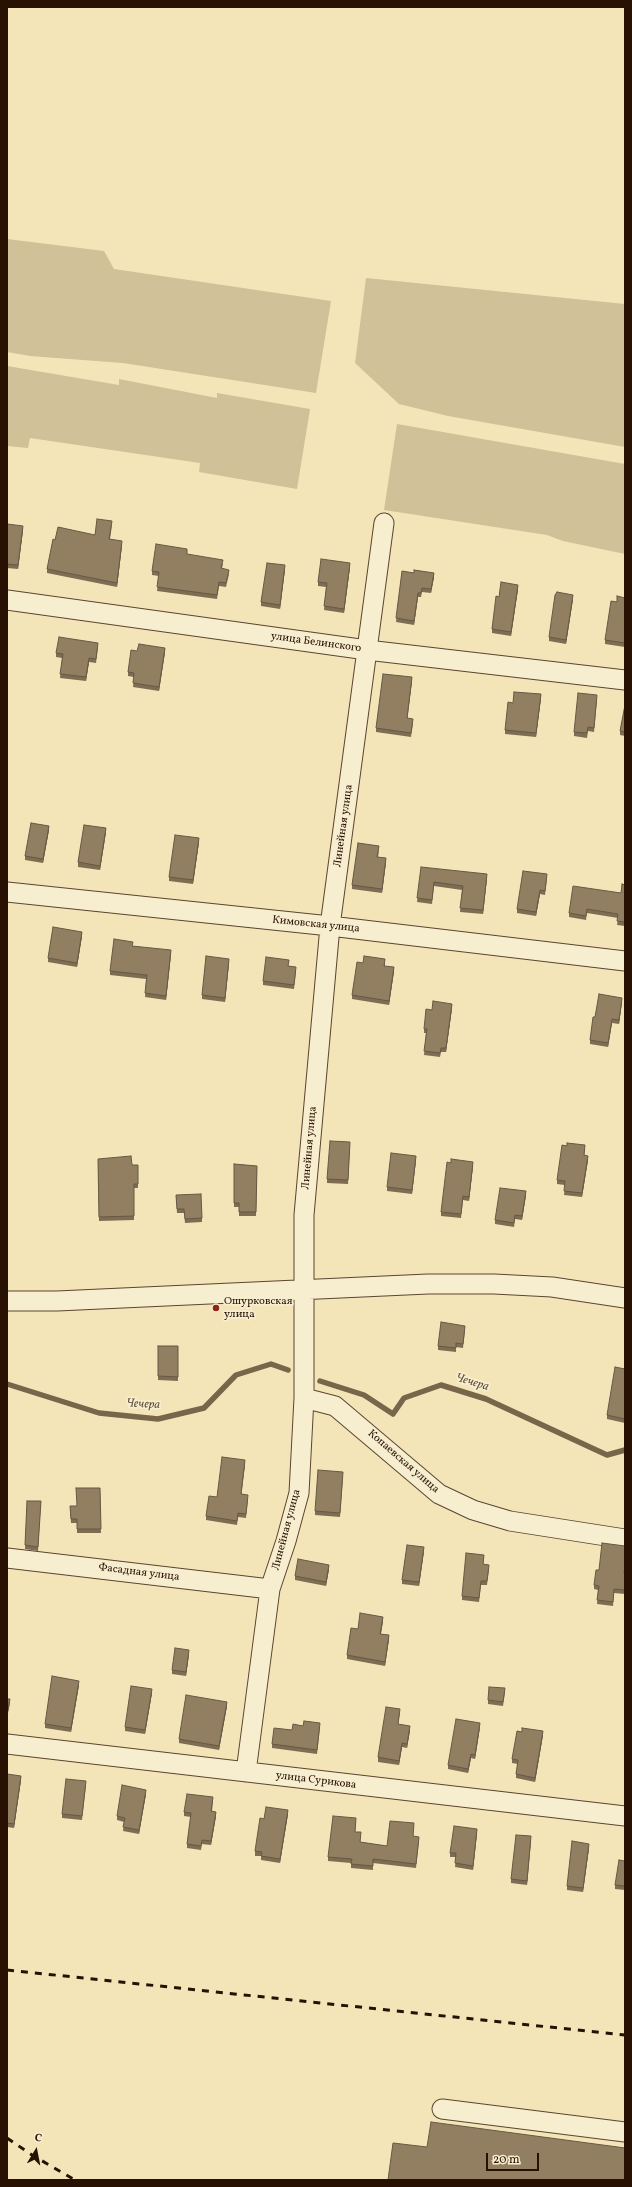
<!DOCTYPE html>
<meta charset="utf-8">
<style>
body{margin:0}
#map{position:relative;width:632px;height:2187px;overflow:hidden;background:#f3e5b7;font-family:Vollkorn,serif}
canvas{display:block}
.frame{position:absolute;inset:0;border:8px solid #281003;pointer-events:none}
.north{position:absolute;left:16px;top:2131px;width:40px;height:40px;-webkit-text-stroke:3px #f7eed0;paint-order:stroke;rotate:10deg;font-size:11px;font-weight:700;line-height:16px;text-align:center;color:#281003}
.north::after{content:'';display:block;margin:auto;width:14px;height:18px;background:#281003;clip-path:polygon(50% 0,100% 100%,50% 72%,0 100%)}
.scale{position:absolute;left:486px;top:2153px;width:53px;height:18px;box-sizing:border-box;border:2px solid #281003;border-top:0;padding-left:5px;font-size:12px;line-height:14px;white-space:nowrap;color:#281003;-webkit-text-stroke:3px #f7eed0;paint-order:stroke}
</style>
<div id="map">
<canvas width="632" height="2187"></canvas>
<div class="frame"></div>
<div class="north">С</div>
<div class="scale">20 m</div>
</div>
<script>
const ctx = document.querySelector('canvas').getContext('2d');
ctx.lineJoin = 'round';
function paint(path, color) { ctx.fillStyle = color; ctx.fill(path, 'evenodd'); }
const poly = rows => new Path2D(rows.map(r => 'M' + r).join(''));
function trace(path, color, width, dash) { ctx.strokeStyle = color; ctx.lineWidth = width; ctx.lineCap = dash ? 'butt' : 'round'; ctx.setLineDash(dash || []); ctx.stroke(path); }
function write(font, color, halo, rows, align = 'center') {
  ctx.font = font + ' Vollkorn,serif'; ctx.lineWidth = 3.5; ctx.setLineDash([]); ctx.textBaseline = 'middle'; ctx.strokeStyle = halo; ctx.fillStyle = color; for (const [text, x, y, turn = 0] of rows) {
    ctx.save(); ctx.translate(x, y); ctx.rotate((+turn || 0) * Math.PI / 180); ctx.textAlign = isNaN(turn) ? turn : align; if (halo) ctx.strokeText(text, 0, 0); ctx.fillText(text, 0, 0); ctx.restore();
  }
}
paint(poly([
 [7,239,104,251,114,269,331,301,316,393,123,363,30,356,7,352],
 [366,278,625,304,625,447,448,416,399,404,355,363],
 [7,366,119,385,119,379,217,398,217,393,310,409,297,489,199,472,200,463,30,438,28,448,7,446],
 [397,424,625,464,625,554,563,541,547,535,384,510]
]), '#d0c198');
trace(poly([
 [320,1381,364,1395,393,1414,404,1398,441,1385,486,1399,607,1455,625,1450],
 [7,1384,99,1413,158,1419,204,1408,236,1375,271,1364,288,1370]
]), '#78654a', 5.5);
const minor = poly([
 [7,600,367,650,625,680],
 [7,892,330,926,625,961],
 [7,1301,57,1301,428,1284,494,1284,552,1287,625,1298],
 [304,1398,335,1406,439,1494,473,1510,510,1521,625,1539],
 [7,1558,270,1589],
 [7,1744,625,1816],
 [246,1772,270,1589,286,1541,299,1493,304,1398,304,1215,330,926,384,523],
 [442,2109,625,2132]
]);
trace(minor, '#5b4530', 21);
trace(minor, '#f7eed0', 19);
trace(poly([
 [7,1970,625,2035],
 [7,2138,32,2155,75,2180]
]), '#281003', 3, [7, 7]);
paint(poly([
 [7,524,23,530,18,569,7,568],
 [112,525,110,539,122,545,117,587,47,573,47,569,55,540,95,535],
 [187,554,223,564,222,568,229,574,226,587,219,586,217,599,157,591,159,576,152,575,152,571],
 [350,567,344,613,324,610,326,587,318,586,318,582],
 [285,569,280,609,261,606,261,602],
 [402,571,434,577,431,593,422,592,421,597,418,597,414,625,396,622],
 [518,589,511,636,492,633,492,629,499,597],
 [625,598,625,647,605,644,605,640,617,602],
 [573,599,566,644,549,641,549,637],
 [98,647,96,663,89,662,86,681,60,678,62,658,56,657,56,653],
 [137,651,165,652,159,691,133,687,134,677,128,676,128,672],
 [412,681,407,718,413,723,411,737,376,732,376,728],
 [541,698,536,737,505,734,505,730,513,703],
 [597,699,594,732,588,731,587,738,574,736,574,732],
 [625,705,625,736,620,735,620,731],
 [49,830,43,863,25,860,25,856],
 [106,832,100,870,78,867,78,862],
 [199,842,193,884,169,881,169,877],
 [379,850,378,857,386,862,382,893,352,889,352,885],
 [421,867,487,878,483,914,460,912,462,890,434,886,432,904,417,902],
 [547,878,545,895,540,894,536,916,517,913,517,909],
 [625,885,625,926,617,925,618,918,587,913,586,920,569,917,569,913,621,893],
 [82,936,77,967,48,962,48,958],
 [133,946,171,954,166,1000,145,997,146,979,110,975,110,971],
 [229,963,225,1002,202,999,202,995],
 [363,963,385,963,385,966,394,971,389,1005,352,999,352,995],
 [289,966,296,971,294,989,263,985,263,981],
 [622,1002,619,1024,612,1023,608,1047,590,1044,590,1040,595,1017],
 [452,1008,446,1052,441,1052,440,1057,424,1055,426,1033,424,1033,424,1029,432,1010],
 [350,1146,348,1184,327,1183,327,1179],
 [585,1149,584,1156,588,1160,582,1197,564,1195,565,1185,557,1184,557,1180],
 [98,1159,132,1165,138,1165,138,1188,134,1188,134,1220,99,1221],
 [416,1160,412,1194,387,1191,387,1187],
 [234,1164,257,1166,256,1216,239,1216,239,1207,234,1207],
 [473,1166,469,1201,463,1200,461,1218,441,1216,441,1212],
 [176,1195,202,1218,202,1222,185,1223,184,1213,177,1213],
 [526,1195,522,1220,515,1219,514,1227,495,1224,495,1220],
 [465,1330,463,1348,456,1347,456,1352,438,1350,438,1346],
 [158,1346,178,1346,178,1381,158,1380],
 [625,1369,625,1423,607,1419,607,1415],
 [245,1464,241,1494,248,1499,246,1518,238,1517,237,1525,206,1520,206,1516,217,1497],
 [343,1476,340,1517,315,1515,315,1511],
 [100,1488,101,1533,77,1533,77,1523,71,1523,70,1506,77,1506],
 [27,1501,41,1501,38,1551,25,1549],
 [625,1546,625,1594,614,1593,613,1606,597,1604,598,1590,594,1589,594,1585,599,1570],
 [424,1551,419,1586,402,1584,402,1580],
 [484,1559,483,1564,489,1569,487,1585,481,1585,479,1602,462,1600,462,1596],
 [329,1569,326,1586,295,1580,295,1576],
 [383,1621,381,1634,389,1639,385,1666,347,1659,347,1655,358,1629],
 [189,1654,186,1676,172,1674,172,1670],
 [79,1685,71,1732,45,1728,45,1724],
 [505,1692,503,1706,488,1704,488,1700],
 [152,1693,145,1734,125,1731,125,1727],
 [227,1706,219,1750,179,1743,179,1739],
 [400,1713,398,1724,410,1730,407,1748,402,1747,399,1765,378,1762,378,1757],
 [303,1726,320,1727,317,1754,272,1748,272,1744,292,1730],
 [480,1727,475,1759,471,1758,468,1773,448,1769,448,1765],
 [543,1735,535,1782,516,1778,516,1774,518,1764,512,1763,512,1759],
 [7,1774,21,1780,14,1828,7,1827],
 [86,1785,82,1820,62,1818,62,1814],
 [146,1794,139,1834,123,1831,124,1822,117,1820,117,1816],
 [213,1801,212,1811,216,1816,211,1845,202,1844,201,1850,187,1848,187,1844,191,1817,184,1816,184,1812],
 [288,1814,280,1863,261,1860,261,1856,255,1856,255,1851,264,1819],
 [356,1822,355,1832,361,1836,360,1842,387,1846,414,1827,413,1836,419,1841,416,1868,373,1863,373,1870,351,1868,351,1863,328,1861,328,1857],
 [477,1833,473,1870,455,1867,456,1857,450,1857,450,1853],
 [531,1840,527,1885,511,1883,511,1879],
 [589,1848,583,1892,567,1890,567,1886],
 [625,1861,625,1890,615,1889,615,1885]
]), '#7e6d53');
paint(poly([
 [23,526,23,530,18,569,18,565],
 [122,541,122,545,117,587,117,583],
 [350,563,350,567,344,613,344,609],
 [285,565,285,569,280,609,280,605],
 [434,573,434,577,431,593,431,589],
 [518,585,518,589,511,636,511,632],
 [418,593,418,597,414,625,414,621],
 [573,595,573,599,566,644,566,640],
 [165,648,165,652,159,691,159,687],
 [89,658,89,662,86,681,86,677],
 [412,677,412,681,407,722,407,718],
 [541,694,541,698,536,737,536,733],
 [49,826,49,830,43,863,43,859],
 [106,828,106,832,100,870,100,866],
 [199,838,199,842,193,884,193,880],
 [386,858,386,862,382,893,382,889],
 [487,874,487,878,483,914,483,910],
 [540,890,540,894,536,916,536,912],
 [82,932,82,936,77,967,77,963],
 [171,950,171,954,166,1000,166,996],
 [229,959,229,963,225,1002,225,998],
 [394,967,394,971,389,1005,389,1001],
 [622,998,622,1002,619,1024,619,1020],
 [452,1004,452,1008,446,1052,446,1048],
 [612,1019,612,1023,608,1047,608,1043],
 [416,1156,416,1160,412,1194,412,1190],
 [588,1156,588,1160,582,1197,582,1193],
 [473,1162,473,1166,469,1201,469,1197],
 [526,1191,526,1195,522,1220,522,1216],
 [245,1460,245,1464,241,1498,241,1494],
 [424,1547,424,1551,419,1586,419,1582],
 [329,1565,329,1569,326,1586,326,1582],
 [383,1617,383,1621,380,1638,380,1634],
 [389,1635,389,1639,385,1666,385,1662],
 [189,1650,189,1654,186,1676,186,1672],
 [79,1681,79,1685,71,1732,71,1728],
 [152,1689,152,1693,145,1734,145,1730],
 [10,1699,10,1703,7,1718,7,1714],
 [227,1702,227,1706,219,1750,219,1746],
 [480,1723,480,1727,475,1759,475,1755],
 [410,1726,410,1730,407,1748,407,1744],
 [543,1731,543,1735,535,1782,535,1778],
 [402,1743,402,1747,399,1765,399,1761],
 [471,1754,471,1758,468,1773,468,1769],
 [21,1776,21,1780,14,1828,14,1824],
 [146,1790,146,1794,139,1834,139,1830],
 [288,1810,288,1814,280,1863,280,1859],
 [216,1812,216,1816,211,1845,211,1841],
 [477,1829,477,1833,473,1870,473,1866],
 [531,1836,531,1840,527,1885,527,1881],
 [589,1844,589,1848,583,1892,583,1888]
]), '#665944');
const building = poly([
 [97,519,112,521,109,539,122,541,117,583,47,569,53,539,55,540,58,527,95,535,97,519],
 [7,524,23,526,18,565,7,564,7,524],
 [156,544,187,549,187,554,223,560,221,568,229,570,226,583,219,582,217,595,157,587,159,572,152,571,156,544],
 [321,559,350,563,344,609,324,606,327,583,318,582,321,559],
 [267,563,285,565,280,605,261,602,267,563],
 [414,570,434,573,431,589,422,588,421,593,418,593,414,621,396,618,402,571,414,573,414,570],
 [501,582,518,585,511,632,492,629,496,596,499,597,501,582],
 [557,592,573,595,566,640,549,637,555,595,557,592],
 [617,596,625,598,625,643,605,640,611,601,617,602,617,596],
 [59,637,98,643,96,659,89,658,86,677,60,674,63,654,56,653,59,637],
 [139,644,165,648,159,687,133,683,134,673,128,672,131,650,137,651,139,644],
 [383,674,412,677,407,718,413,719,411,733,376,728,383,674],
 [514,692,541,694,536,733,505,730,508,702,513,703,514,692],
 [578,693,597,695,594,728,588,727,587,733,574,732,578,693],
 [625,705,625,732,620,731,625,705],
 [31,823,49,826,43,859,25,856,31,823],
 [84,825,106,828,100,866,78,862,84,825],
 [175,835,199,838,193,880,169,877,175,835],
 [358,843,379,846,377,857,386,858,382,889,352,885,358,843],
 [421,867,487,874,483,910,460,908,463,886,434,882,432,900,417,898,421,867],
 [523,871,547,874,545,891,540,890,536,912,517,909,523,871],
 [622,884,625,885,625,922,617,921,618,914,587,909,586,916,569,913,573,886,621,893,622,884],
 [53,927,82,932,77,963,48,958,53,927],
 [114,939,133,942,132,946,171,950,166,996,145,993,147,975,110,971,114,939],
 [206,956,229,959,225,998,202,995,206,956],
 [364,956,385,959,384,966,394,967,389,1001,352,995,357,962,363,963,364,956],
 [266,957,289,960,288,966,296,967,294,985,263,981,266,957],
 [599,994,622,998,619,1020,612,1019,608,1043,590,1040,593,1017,595,1017,599,994],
 [433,1001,452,1004,446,1048,441,1048,440,1053,424,1051,427,1029,424,1029,426,1009,432,1010,433,1001],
 [330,1141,350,1142,348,1180,327,1179,330,1141],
 [567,1143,585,1145,584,1155,588,1156,582,1193,564,1191,565,1181,557,1180,562,1145,567,1146,567,1143],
 [391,1153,416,1156,412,1190,387,1187,391,1153],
 [131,1156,132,1165,138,1165,138,1184,134,1184,134,1216,99,1217,98,1159,131,1156],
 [451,1159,473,1162,469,1197,463,1196,461,1214,441,1212,447,1162,451,1163,451,1159],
 [234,1164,257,1166,256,1212,239,1212,239,1203,234,1203,234,1164],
 [500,1188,526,1191,522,1216,515,1215,514,1223,495,1220,500,1188],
 [201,1194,202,1218,185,1219,184,1209,177,1209,176,1195,201,1194],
 [441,1322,465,1326,463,1344,456,1343,456,1348,438,1346,441,1322],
 [158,1346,178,1346,178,1377,158,1376,158,1346],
 [615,1367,625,1369,625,1419,607,1415,615,1367],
 [222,1457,245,1460,241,1494,248,1495,246,1514,238,1513,237,1521,206,1516,209,1496,217,1497,222,1457],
 [318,1470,343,1472,340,1513,315,1511,318,1470],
 [76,1488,100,1488,101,1529,77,1529,77,1519,71,1519,70,1506,77,1506,76,1488],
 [27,1501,41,1501,38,1547,25,1545,27,1501],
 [602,1543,625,1546,625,1566,624,1573,625,1574,625,1590,614,1589,613,1602,597,1600,599,1586,594,1585,596,1570,599,1570,602,1543],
 [407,1545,424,1547,419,1582,402,1580,407,1545],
 [466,1553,484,1555,483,1564,489,1565,487,1581,481,1581,479,1598,462,1596,466,1553],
 [298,1559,329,1565,326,1582,295,1576,298,1559],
 [360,1613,383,1617,380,1634,389,1635,385,1662,347,1655,351,1628,358,1629,360,1613],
 [175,1648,189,1650,186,1672,172,1670,175,1648],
 [52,1676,79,1681,71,1728,45,1724,52,1676],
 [131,1686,152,1689,145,1730,125,1727,131,1686],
 [489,1687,505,1688,503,1702,488,1700,489,1687],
 [186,1695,227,1702,219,1746,179,1739,186,1695],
 [7,1699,10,1699,7,1714,7,1699],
 [386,1707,400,1709,398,1724,410,1726,407,1744,402,1743,399,1761,378,1757,386,1707],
 [456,1719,480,1723,475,1755,471,1754,468,1769,448,1765,456,1719],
 [304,1721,320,1723,317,1750,272,1744,274,1728,292,1730,293,1724,303,1726,304,1721],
 [522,1728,543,1731,535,1778,516,1774,518,1760,512,1759,517,1731,522,1732,522,1728],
 [7,1774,21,1776,14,1824,7,1823,7,1774],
 [66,1779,86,1781,82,1816,62,1814,66,1779],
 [122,1785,146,1790,139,1830,123,1827,125,1818,117,1816,122,1785],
 [187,1794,213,1797,211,1811,216,1812,211,1841,202,1840,201,1846,187,1844,191,1813,184,1812,187,1794],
 [266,1807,288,1810,280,1859,261,1856,262,1852,255,1851,260,1818,264,1819,266,1807],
 [333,1816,356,1818,355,1832,361,1832,360,1842,387,1846,390,1821,414,1823,413,1836,419,1837,416,1864,373,1859,373,1866,351,1864,352,1859,328,1857,333,1816],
 [454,1826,477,1829,473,1866,455,1863,456,1853,450,1853,454,1826],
 [516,1835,531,1836,527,1881,511,1879,516,1835],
 [572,1841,589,1844,583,1888,567,1886,572,1841],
 [619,1860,625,1861,625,1886,615,1885,619,1860],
 [431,2122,625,2148,625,2180,388,2180,393,2143,427,2147,431,2122]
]);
paint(building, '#927f61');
trace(building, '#665944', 1);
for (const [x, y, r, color] of [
 [216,1308,4,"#8f2418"]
]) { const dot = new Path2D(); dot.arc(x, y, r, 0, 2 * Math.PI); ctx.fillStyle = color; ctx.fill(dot); trace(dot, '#f7eed0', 1.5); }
write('11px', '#281003', '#f7eed0', [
 ["улица Белинского",316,643,8],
 ["Линейная улица",344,826,-82],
 ["Кимовская улица",316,925,6],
 ["Линейная улица",310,1148,-85],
 ["Копаевская улица",403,1462,41],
 ["Линейная улица",287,1530,-75],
 ["Фасадная улица",139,1573,7],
 ["улица Сурикова",316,1781,7]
]);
write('11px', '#281003', '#f7eed0', [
 ["Ошурковская",224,1302],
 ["улица",224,1315]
], 'left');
write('italic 12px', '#644f39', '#f7eed0', [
 ["Чечера",472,1383,17],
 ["Чечера",143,1405,3]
]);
</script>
